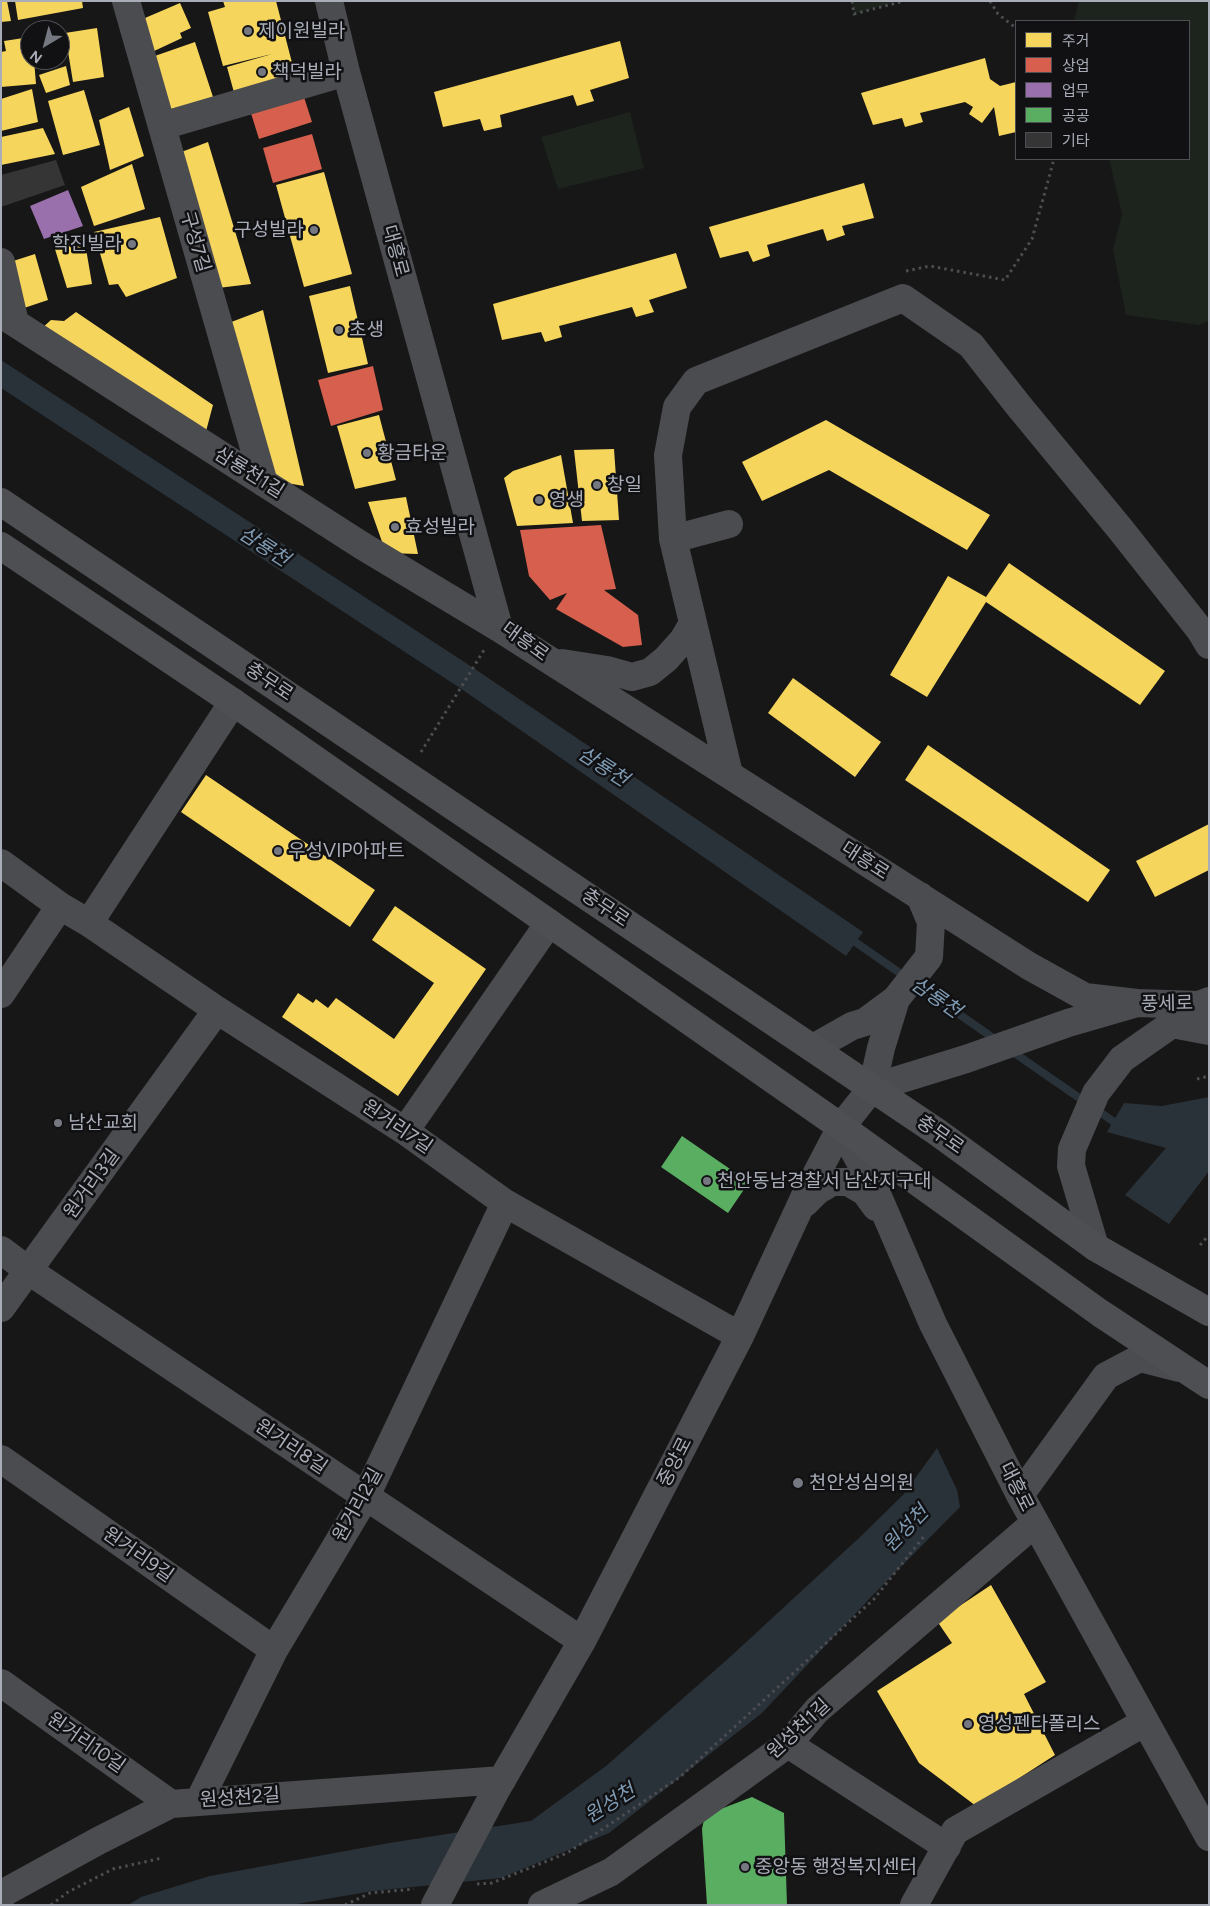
<!DOCTYPE html>
<meta charset="utf-8">
<style>
body{margin:0}
#map{position:relative;width:1210px;height:1906px;overflow:hidden;background:#171717;font-family:Figtree,"Noto Sans KR",sans-serif}
canvas{display:block}
.frame{position:absolute;inset:0;border:2px solid #a8adb8;pointer-events:none}
.legend{position:absolute;left:1015px;top:20px;width:175px;height:140px;box-sizing:border-box;background:#111113;border:1px solid #4d4f55;margin:0;padding:6px 9px;list-style:none;font-size:15px;color:#a8adb8}
.legend li{display:flex;align-items:center;gap:10px;height:25px}
.legend b{width:25px;border:1px solid #4d4f55}
.north{position:absolute;left:20px;top:20px;width:50px;height:50px;box-sizing:border-box;background:#111113;border:1px solid #4d4f55;border-radius:50%;rotate:217deg;font-size:14px;font-weight:700;line-height:20px;text-align:center;color:#a8adb8}
.north::after{content:'';display:block;margin:auto;width:18px;height:22px;background:#757880;clip-path:polygon(50% 0,100% 100%,50% 72%,0 100%)}
</style>
<div id="map">
<canvas width="1210" height="1906"></canvas>
<div class="frame"></div>
<ul class="legend">
<li><b style="height:14px;background:#f6d55c"></b>주거</li>
<li><b style="height:14px;background:#d6604d"></b>상업</li>
<li><b style="height:14px;background:#9970ab"></b>업무</li>
<li><b style="height:14px;background:#5aae61"></b>공공</li>
<li><b style="height:14px;background:#353536"></b>기타</li>
</ul>
<div class="north">N</div>
</div>
<script>
const ctx = document.querySelector('canvas').getContext('2d');
ctx.lineJoin = 'round';
function paint(path, color) { ctx.fillStyle = color; ctx.fill(path, 'evenodd'); }
const poly = rows => new Path2D(rows.map(r => 'M' + r).join(''));
function trace(path, color, width, dash) { ctx.strokeStyle = color; ctx.lineWidth = width; ctx.lineCap = dash ? 'butt' : 'round'; ctx.setLineDash(dash || []); ctx.stroke(path); }
function write(font, color, halo, rows, align = 'center') {
  ctx.font = font + ' Figtree,"Noto Sans KR",sans-serif'; ctx.lineWidth = 5; ctx.setLineDash([]); ctx.textBaseline = 'middle'; ctx.strokeStyle = halo; ctx.fillStyle = color; for (const [text, x, y, turn = 0] of rows) {
    ctx.save(); ctx.translate(x, y); ctx.rotate((+turn || 0) * Math.PI / 180); ctx.textAlign = isNaN(turn) ? turn : align; if (halo) ctx.strokeText(text, 0, 0); ctx.fillText(text, 0, 0); ctx.restore();
  }
}
paint(poly([
 [851,1,899,1,854,14],
 [1079,1,1209,1,1209,321,1199,325,1126,315,1113,250,1122,214,1109,159,1189,159,1189,21,1074,21],
 [630,112,644,168,558,189,541,137]
]), '#1d241e');
paint(poly([
 [1,360,472,667,863,932,846,956,460,688,1,388],
 [1209,1097,1209,1171,1169,1224,1125,1195,1166,1148,1107,1132,1124,1103,1162,1106],
 [937,1448,957,1490,960,1507,871,1597,762,1713,609,1833,501,1878,373,1891,291,1905,128,1905,141,1897,210,1876,389,1843,531,1821,606,1766,730,1657,860,1537,903,1495]
]), '#2a3239');
paint(poly([
 [1,1,7,1,11,21,1,22],
 [15,1,82,1,83,8,18,20],
 [223,1,276,1,296,78,235,96,227,67,272,54,223,66,208,12,225,7],
 [180,3,191,28,180,33,182,38,152,52,138,21],
 [97,28,104,77,73,82,65,33],
 [30,37,30,60,34,60,36,84,1,87,1,52,6,51,4,41],
 [620,41,629,78,590,90,594,101,577,106,573,95,500,115,502,127,484,131,480,119,443,127,434,92],
 [195,42,215,103,171,118,149,58],
 [985,58,990,79,1000,86,1016,82,1016,132,999,136,994,107,982,123,969,114,973,107,965,102,920,113,923,122,905,127,902,118,873,125,861,93],
 [66,66,70,85,46,93,39,75],
 [32,89,38,122,1,131,1,99],
 [84,90,100,145,63,155,48,101],
 [129,107,144,156,110,170,99,120],
 [43,128,55,154,1,165,1,137],
 [208,142,251,284,218,288,176,154],
 [132,164,145,209,94,226,81,187],
 [324,172,352,274,304,287,276,185],
 [864,183,874,218,842,226,845,235,827,241,823,229,767,245,770,256,753,262,748,251,720,258,709,227],
 [160,217,177,278,126,297,118,284,109,285,94,232],
 [84,237,92,284,67,288,54,246],
 [676,253,687,288,649,300,654,312,636,317,632,307,559,326,562,337,545,342,541,332,502,340,493,304],
 [35,254,48,300,18,310,7,263],
 [350,286,368,364,328,373,309,296],
 [263,310,304,486,275,481,226,324],
 [76,312,213,405,205,435,41,329,51,320,64,321],
 [379,415,396,480,355,489,337,426],
 [826,420,990,515,967,550,829,470,762,501,742,462],
 [614,449,619,520,582,521,574,450],
 [561,455,573,523,517,526,504,478,513,471],
 [406,497,418,554,386,553,368,502],
 [1009,563,1165,671,1140,705,986,602,927,697,890,675,948,576,986,597],
 [793,678,881,742,855,777,768,713],
 [928,745,1110,870,1088,902,905,780],
 [206,775,375,890,350,927,181,812],
 [1209,824,1209,870,1155,897,1136,861],
 [395,906,486,969,398,1096,282,1017,298,993,313,1003,316,999,328,1008,336,998,394,1039,434,983,372,940],
 [991,1585,1046,1682,1024,1694,1055,1755,976,1806,919,1763,877,1691,952,1643,937,1621]
]), '#f6d55c');
paint(poly([
 [303,94,312,122,259,139,250,110],
 [312,134,322,169,273,183,263,148],
 [373,366,383,410,331,426,318,380],
 [601,525,616,589,604,590,638,615,642,645,623,647,556,609,567,593,550,600,529,576,520,530]
]), '#d6604d');
paint(poly([
 [68,190,83,226,44,239,30,206]
]), '#9970ab');
paint(poly([
 [682,1136,749,1182,728,1213,661,1167],
 [752,1797,784,1813,787,1905,707,1905,702,1829,705,1815]
]), '#5aae61');
trace(poly([
 [848,937,999,1042],
 [1010,1050,1117,1124,1120,1125]
]), '#2a3239', 8);
paint(poly([
 [56,160,65,185,1,207,1,175]
]), '#353536');
trace(poly([
 [852,1,854,14,904,1],
 [990,1,998,14,1016,28],
 [906,271,930,266,1005,280,1032,239,1054,159],
 [421,752,484,650],
 [1197,1079,1209,1076],
 [1200,1245,1209,1235],
 [477,1884,492,1883,567,1853,680,1777,874,1599,925,1535],
 [51,1905,68,1892,113,1869,162,1858],
 [345,1905,370,1893,414,1889]
]), '#4d4e52', 3, [2.5, 4]);
trace(poly([
 [126,1,264,483],
 [329,1,346,72,499,628,1029,966,1085,997,1137,1003],
 [162,126,346,72],
 [1,262,15,323],
 [1,314,361,545,499,628],
 [673,539,729,524],
 [562,663,607,670,632,677,650,672,666,659,683,640,693,623],
 [729,774,673,539,668,455,677,407,696,381,903,298,971,345,1018,405,1121,530,1200,630,1209,645],
 [1,863,60,906,89,923,217,1010,405,1131,505,1203,740,1336],
 [89,923,233,702],
 [1,994,60,906],
 [1172,1024,1209,1031],
 [813,1048,852,1026,865,1022,896,999],
 [872,1088,881,1048,896,999,929,957,931,922,920,896],
 [841,1127,874,1187,933,1324,1020,1495,1209,1837],
 [405,1131,549,923],
 [805,1203,817,1191,832,1182,848,1182,865,1192,876,1207],
 [1095,1247,1071,1166,1072,1149,1096,1093,1122,1059,1199,1005],
 [1,1250,29,1271,582,1641],
 [1,1308,217,1010],
 [1,1459,274,1650],
 [1020,1495,1106,1376,1140,1358,1179,1368],
 [1,1683,171,1804],
 [788,1744,947,1847],
 [199,1801,274,1650,366,1496,505,1203],
 [1,1896,7,1891,98,1841,171,1804,502,1780],
 [435,1905,496,1790,582,1641,740,1336,805,1196,841,1127,872,1088,966,1059,1068,1023,1137,1003,1199,1005,1209,1001],
 [542,1905,611,1872,788,1744,817,1710,1035,1523],
 [914,1905,955,1831,1145,1722]
]), '#4b4c50', 28);
trace(poly([
 [1,502,937,1132,1095,1247,1209,1312],
 [1,546,233,702,841,1127,1100,1313,1209,1385]
]), '#4d4f52', 28);
for (const [x, y, r, color] of [
 [248,31,5,"#757880"],
 [262,72,5,"#757880"],
 [314,230,5,"#757880"],
 [132,244,5,"#757880"],
 [339,330,5,"#757880"],
 [367,453,5,"#757880"],
 [597,485,5,"#757880"],
 [539,500,5,"#757880"],
 [395,527,5,"#757880"],
 [278,851,5,"#757880"],
 [58,1123,5,"#757880"],
 [707,1181,5,"#757880"],
 [798,1483,6,"#757880"],
 [968,1724,5,"#757880"],
 [745,1867,5,"#757880"]
]) { const dot = new Path2D(); dot.arc(x, y, r, 0, 2 * Math.PI); ctx.fillStyle = color; ctx.fill(dot); trace(dot, '#111113', 2); }
write('19px', '#a8adb8', '#111113', [
 ["제이원빌라",258,31],
 ["책덕빌라",272,72],
 ["구성빌라",304,230,"right"],
 ["학진빌라",122,244,"right"],
 ["초생",349,330],
 ["황금타운",377,453],
 ["창일",607,485],
 ["영생",549,500],
 ["효성빌라",405,527],
 ["우성VIP아파트",288,851],
 ["남산교회",68,1123],
 ["천안동남경찰서 남산지구대",717,1181],
 ["천안성심의원",809,1483],
 ["영성펜타폴리스",978,1724],
 ["중앙동 행정복지센터",755,1867]
], 'left');
write('19px', '#a8adb8', '#111113', [
 ["구성7길",195,242,74],
 ["대흥로",395,251,75],
 ["삼룡천1길",249,473,32],
 ["대흥로",525,642,36],
 ["충무로",269,682,34],
 ["대흥로",865,861,33],
 ["충무로",605,908,34],
 ["풍세로",1167,1004,-1],
 ["원거리7길",397,1127,34],
 ["충무로",940,1135,35],
 ["원거리3길",92,1184,-54],
 ["원거리8길",291,1447,34],
 ["중앙로",675,1462,-63],
 ["대흥로",1016,1487,63],
 ["원거리2길",358,1505,-61],
 ["원거리9길",138,1555,35],
 ["원성천1길",799,1729,-43],
 ["원거리10길",86,1743,35],
 ["원성천2길",240,1798,-4]
]);
write('italic 20px', '#7f9bb3', '#111113', [
 ["삼룡천",264,547,33],
 ["삼룡천",603,767,33],
 ["삼룡천",936,998,35],
 ["원성천",906,1529,-46],
 ["원성천",610,1804,-32]
]);
</script>
